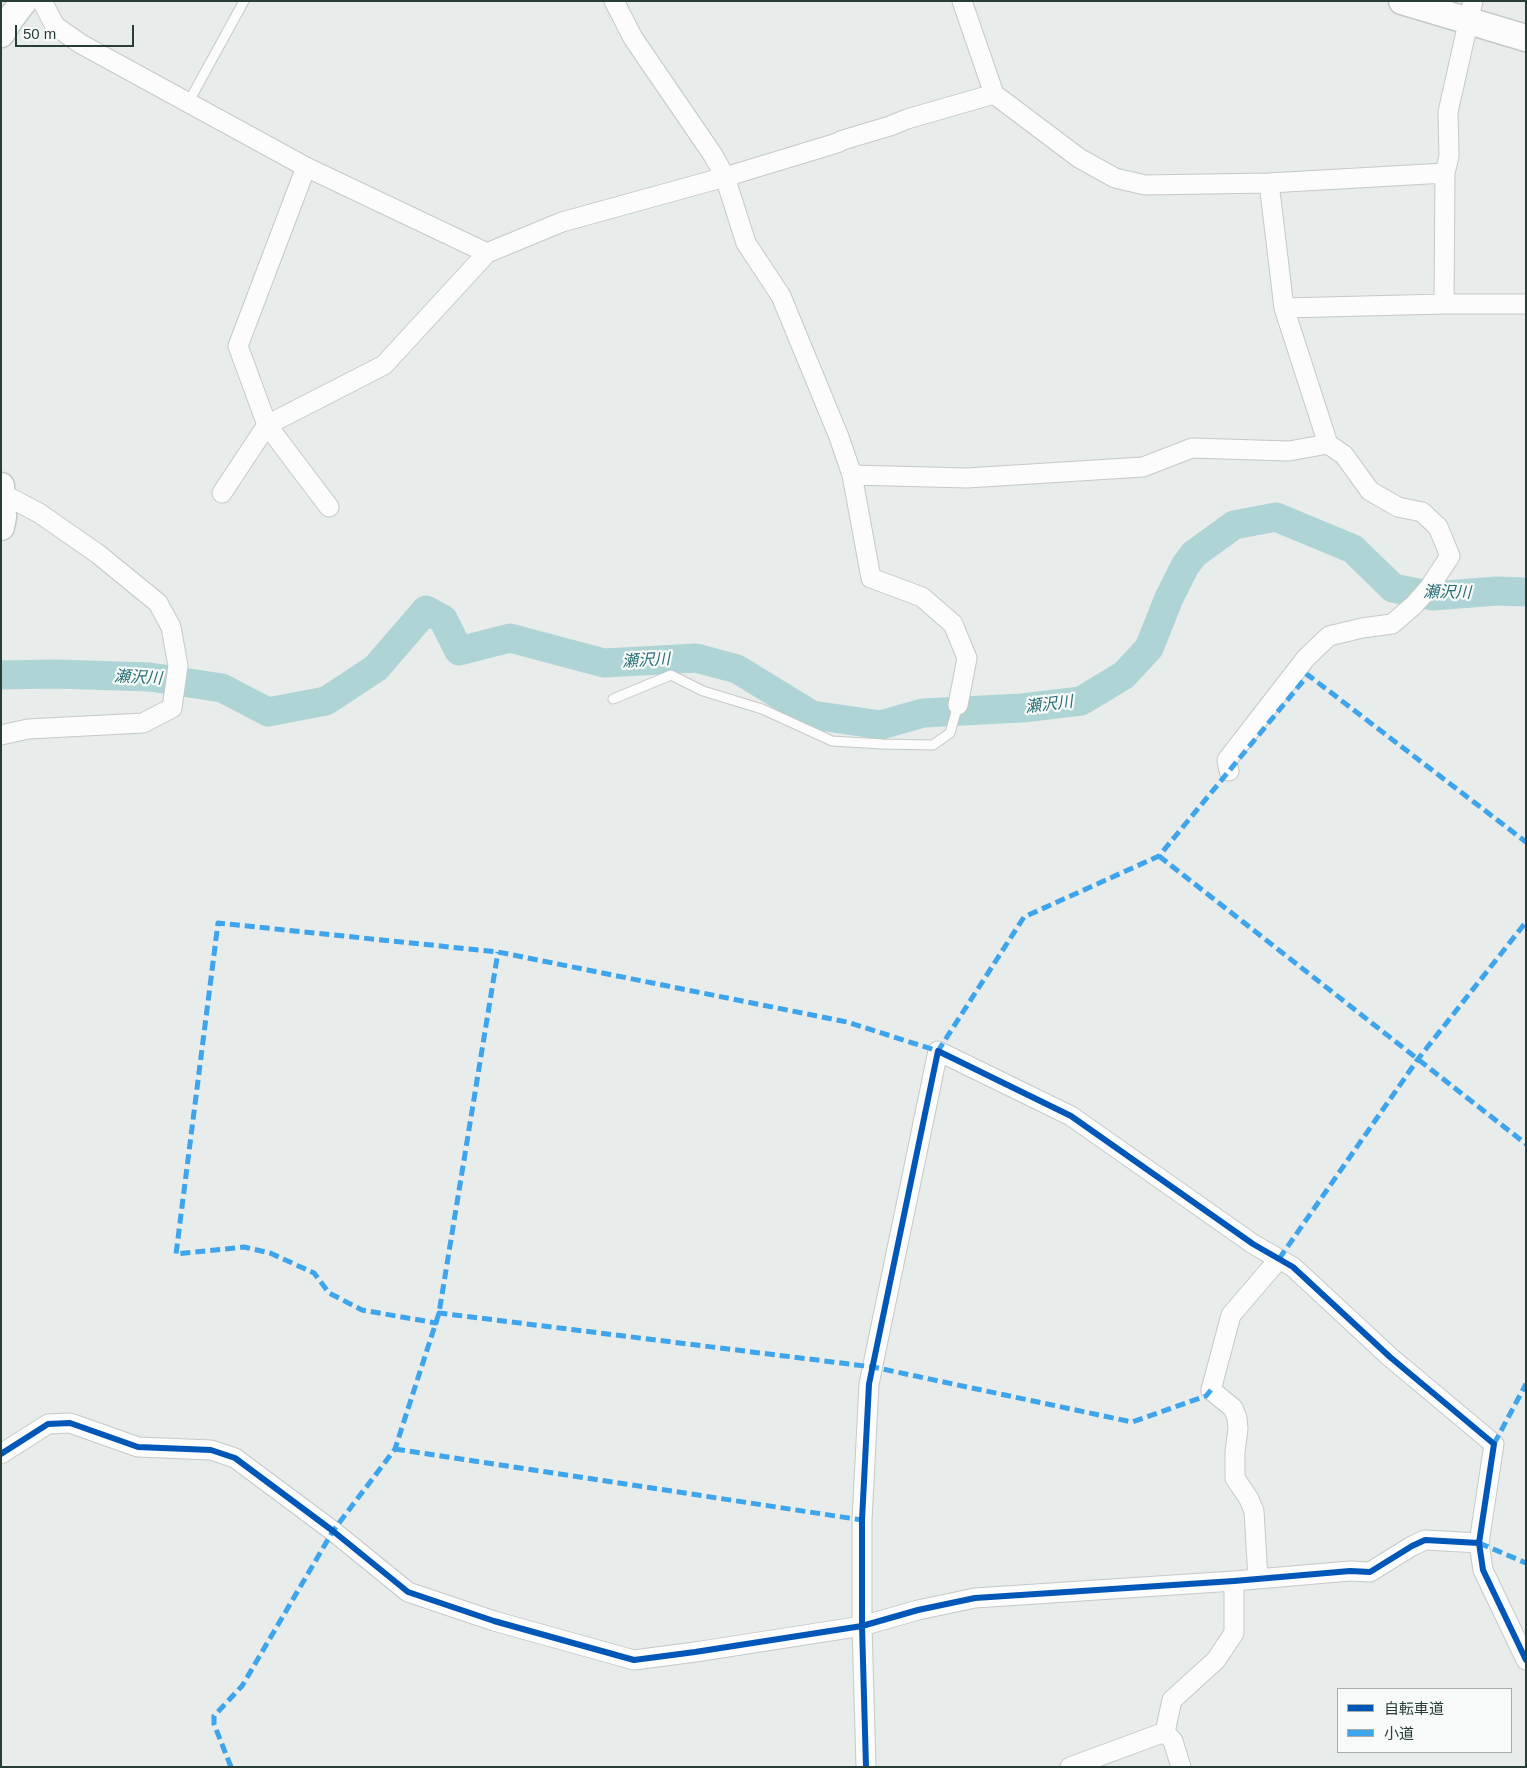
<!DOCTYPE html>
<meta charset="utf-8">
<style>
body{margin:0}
#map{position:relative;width:1527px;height:1768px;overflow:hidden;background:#e8ecea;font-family:Arial,"Noto Sans JP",sans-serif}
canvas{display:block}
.frame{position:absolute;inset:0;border:2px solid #273e36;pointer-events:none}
.legend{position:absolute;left:1337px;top:1688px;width:175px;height:65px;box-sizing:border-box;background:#f7faf8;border:1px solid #a4afaa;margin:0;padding:6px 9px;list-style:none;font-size:15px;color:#273e36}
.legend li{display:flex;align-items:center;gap:10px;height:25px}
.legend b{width:25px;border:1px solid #a4afaa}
.scale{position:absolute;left:15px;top:25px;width:119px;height:22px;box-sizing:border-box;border:2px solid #273e36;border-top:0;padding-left:6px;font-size:15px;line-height:18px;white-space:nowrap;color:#273e36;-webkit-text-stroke:4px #f7faf8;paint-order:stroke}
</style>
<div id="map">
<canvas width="1527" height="1768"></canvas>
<div class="frame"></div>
<ul class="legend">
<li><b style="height:6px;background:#0057b8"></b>自転車道</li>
<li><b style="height:6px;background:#3ea4eb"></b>小道</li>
</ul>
<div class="scale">50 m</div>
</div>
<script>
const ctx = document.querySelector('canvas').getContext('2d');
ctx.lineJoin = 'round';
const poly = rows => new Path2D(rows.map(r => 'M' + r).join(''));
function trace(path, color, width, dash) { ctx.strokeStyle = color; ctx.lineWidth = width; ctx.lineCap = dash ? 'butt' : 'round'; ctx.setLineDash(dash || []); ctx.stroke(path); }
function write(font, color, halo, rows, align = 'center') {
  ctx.font = font + ' Arial,"Noto Sans JP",sans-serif'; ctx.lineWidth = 4.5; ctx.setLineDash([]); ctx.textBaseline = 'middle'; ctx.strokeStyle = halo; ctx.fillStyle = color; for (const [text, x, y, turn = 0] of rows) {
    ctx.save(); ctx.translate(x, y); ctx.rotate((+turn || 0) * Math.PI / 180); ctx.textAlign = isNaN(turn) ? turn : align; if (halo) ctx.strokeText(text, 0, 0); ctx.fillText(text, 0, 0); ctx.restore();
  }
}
trace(poly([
 [1,675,56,674,150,677,222,688,268,712,326,701,376,668,426,610,443,619,459,651,510,638,604,663,696,658,737,669,812,715,881,725,923,713,1022,708,1081,701,1124,675,1149,648,1169,598,1185,566,1194,554,1234,525,1276,517,1353,549,1393,588,1433,596,1497,591,1526,592]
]), '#aed4d5', 29);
const lane = poly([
 [188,103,244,1],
 [613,699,671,675,703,691,762,709,832,741,882,744,933,745,950,733,958,705]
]);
const street = poly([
 [42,1,55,26,81,44,306,167,487,253],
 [614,1,633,38,713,155,725,177,746,243,781,296,839,437,852,475,967,478,1143,467,1192,448,1289,451,1328,444,1284,308,1269,183],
 [962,1,994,94,1079,158,1115,178,1145,185,1269,183,1445,173],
 [306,167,238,346,267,425,329,507],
 [1444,304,1445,173,1449,156,1448,112,1473,1],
 [1284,308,1444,304,1526,304],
 [852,475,871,578,922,597,953,624,967,658,958,705],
 [222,493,267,425,384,365,487,253,562,222,725,177,837,143,843,140,890,126,907,119,994,94],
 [1,735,28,729,143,723,172,708,178,666,171,627,158,603,98,554,39,513,3,494],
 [1229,771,1227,760,1306,658,1329,636,1362,628,1392,624,1414,605,1429,588,1450,556,1438,527,1422,512,1398,507,1370,491,1344,455,1328,444],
 [1,1454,48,1424,70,1423,138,1447,211,1450,235,1458,333,1531,408,1592,494,1621,634,1660,695,1652,862,1626,918,1610,975,1598,1234,1581,1350,1571,1370,1572,1412,1546,1425,1540,1479,1543],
 [1258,1579,1254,1511,1249,1499,1235,1478,1235,1452,1238,1429,1237,1418,1233,1408,1211,1390,1231,1315,1279,1259],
 [1165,1732,1172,1700,1216,1660,1234,1633,1234,1581],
 [1165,1732,1173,1741,1181,1767],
 [866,1767,862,1626,862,1520,869,1384,938,1051,1071,1116,1253,1244,1293,1267,1390,1357,1494,1444,1479,1543,1483,1570,1526,1660],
 [1070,1767,1165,1732]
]);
const secondary = poly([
 [1402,1,1526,38],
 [1,34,11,18,24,1],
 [1,486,3,517,1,527]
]);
trace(lane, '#c5c9c7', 11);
trace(street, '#c5c9c7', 21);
trace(secondary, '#c4c9c7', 29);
trace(lane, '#fcfcfc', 9);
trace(street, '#fcfcfc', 19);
trace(secondary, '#fcfcfc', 26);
trace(poly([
 [1159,856,1526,1144],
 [1279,1259,1418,1059,1526,922],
 [1211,1390,1206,1396,1132,1422,873,1367,439,1313,436,1323,362,1310,329,1293,314,1273,270,1253,244,1247,176,1254,218,923,498,952,847,1022,938,1051,1024,917,1159,856,1308,675,1526,842],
 [1494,1444,1526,1384],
 [395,1449,862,1520],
 [1479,1543,1526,1563],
 [231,1767,214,1724,214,1716,242,1686,333,1531,395,1449,439,1313,498,952]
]), '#3ea4eb', 5, [10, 5]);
trace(poly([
 [1,1454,48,1424,70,1423,138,1447,211,1450,235,1458,333,1531,408,1592,494,1621,634,1660,695,1652,862,1626,918,1610,975,1598,1234,1581,1350,1571,1370,1572,1412,1546,1425,1540,1479,1543],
 [866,1767,862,1626,862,1520,869,1384,938,1051,1071,1116,1253,1244,1293,1267,1390,1357,1494,1444,1479,1543,1483,1570,1526,1660]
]), '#0057b8', 6);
write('italic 16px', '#266f75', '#f7faf8', [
 ["瀬沢川",1447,593,1],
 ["瀬沢川",646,661,-3],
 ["瀬沢川",138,678,3],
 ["瀬沢川",1049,705,-7]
]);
</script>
